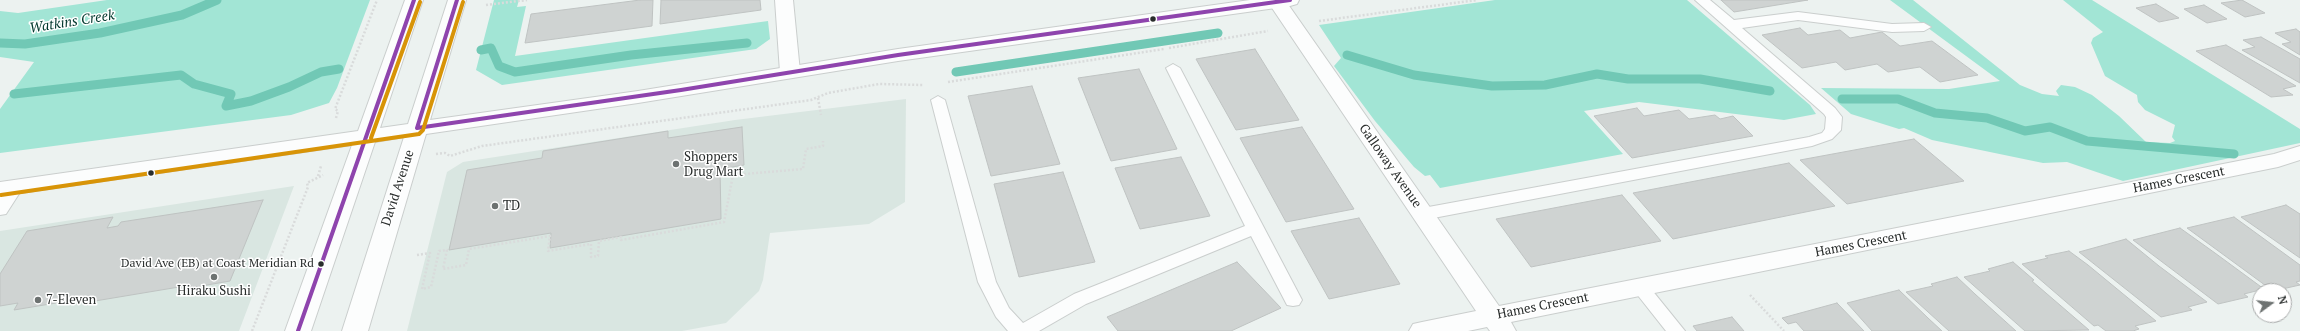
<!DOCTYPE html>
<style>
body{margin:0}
#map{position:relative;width:2300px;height:331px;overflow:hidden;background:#ecf2f0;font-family:"PT Serif",serif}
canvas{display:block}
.north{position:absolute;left:2252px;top:283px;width:40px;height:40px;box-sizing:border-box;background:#fff;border:1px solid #a9abab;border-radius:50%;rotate:75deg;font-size:11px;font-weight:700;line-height:16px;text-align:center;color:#292d2c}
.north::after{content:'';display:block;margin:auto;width:14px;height:18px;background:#6d7271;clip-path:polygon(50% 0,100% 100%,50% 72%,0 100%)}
</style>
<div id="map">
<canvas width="2300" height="331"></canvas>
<div class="north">N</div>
</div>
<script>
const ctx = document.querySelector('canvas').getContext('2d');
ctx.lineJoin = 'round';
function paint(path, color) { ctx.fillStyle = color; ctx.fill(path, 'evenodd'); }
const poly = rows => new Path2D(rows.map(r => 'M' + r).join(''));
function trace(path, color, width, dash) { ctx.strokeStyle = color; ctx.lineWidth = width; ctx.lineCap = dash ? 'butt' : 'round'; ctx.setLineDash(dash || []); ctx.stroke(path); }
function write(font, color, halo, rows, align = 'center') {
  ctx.font = font + ' "PT Serif",serif'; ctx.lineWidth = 3; ctx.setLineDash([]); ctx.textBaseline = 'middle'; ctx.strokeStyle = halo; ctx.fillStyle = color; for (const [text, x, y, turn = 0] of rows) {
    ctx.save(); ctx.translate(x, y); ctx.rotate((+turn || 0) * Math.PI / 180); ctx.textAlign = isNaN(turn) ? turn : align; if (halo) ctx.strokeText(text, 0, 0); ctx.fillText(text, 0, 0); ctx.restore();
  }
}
paint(poly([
 [906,99,905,202,869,224,770,233,763,280,759,291,726,323,682,331,407,331,447,172,463,162,735,120],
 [294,186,239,331,0,331,0,231]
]), '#d9e6e1');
paint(poly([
 [107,0,370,0,337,88,329,103,291,115,0,153,0,109,34,62,0,57,0,11,18,13],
 [494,0,519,0,517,7,526,6,515,56,768,21,770,39,756,49,502,85,476,70],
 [1495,0,1687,0,1810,105,1816,114,1784,120,1639,102,1584,111,1623,154,1440,188,1430,175,1425,176,1414,167,1375,121,1334,66,1341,58,1319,25],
 [1890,0,1913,0,2020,85,2042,94,2059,96,2056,91,2061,85,2075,87,2092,95,2119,116,2146,142,2170,143,2175,141,2172,137,2175,125,2145,110,2138,102,2137,95,2105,76,2091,43,2093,38,2103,32,2063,0,2092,0,2300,129,2300,143,2123,181,2067,162,2043,163,1932,140,1904,128,1899,129,1851,114,1821,88,1949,89,2000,81]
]), '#a2e5d5');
trace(poly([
 [0,43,25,44,100,33,182,15,217,0],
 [481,50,491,48,499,66,515,72,631,55,747,43],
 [1347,55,1414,75,1492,86,1545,85,1597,74,1628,79,1700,79,1770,91],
 [956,72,1218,33],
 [14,94,181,75,194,84,231,94,226,106,251,101,289,87,321,72,339,69],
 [1842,99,1898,99,1935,113,1987,118,2025,131,2050,127,2087,141,2234,154]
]), '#71c8b5', 9);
const building = poly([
 [640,0,653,0,652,26,525,43,531,14,640,0],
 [661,0,760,0,761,10,660,24,661,0],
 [1721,0,1808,0,1734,12,1721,0],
 [2242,0,2265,13,2245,17,2221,3,2242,0],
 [2156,4,2179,18,2159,22,2136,8,2156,4],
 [2204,5,2227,19,2207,23,2184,9,2204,5],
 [1800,28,1808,35,1840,30,1850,38,1882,32,1900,46,1932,41,1978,75,1940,82,1920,67,1888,72,1877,64,1845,70,1836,62,1802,68,1762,35,1800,28],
 [2296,29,2300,32,2300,55,2282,44,2291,42,2275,33,2296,29],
 [2261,37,2300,59,2300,83,2242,50,2255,47,2243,40,2261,37],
 [2226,45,2296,86,2283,89,2293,95,2271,97,2196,51,2226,45],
 [1255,49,1299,120,1236,130,1196,59,1255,49],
 [1139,69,1177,149,1111,161,1078,78,1139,69],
 [1032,86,1060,164,991,176,968,96,1032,86],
 [1637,108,1644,116,1679,110,1689,119,1715,115,1720,119,1733,116,1753,136,1632,158,1594,116,1637,108],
 [742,127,744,165,720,169,721,219,550,248,551,233,449,250,467,170,542,158,543,151,668,131,668,138,742,127],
 [1302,127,1354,209,1286,222,1240,138,1302,127],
 [1914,139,1964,181,1847,204,1800,160,1914,139],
 [1181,157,1210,216,1140,229,1115,168,1181,157],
 [1789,163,1835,206,1673,239,1633,193,1789,163],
 [1063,172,1095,262,1019,277,994,184,1063,172],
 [1622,195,1661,241,1531,267,1496,219,1622,195],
 [263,200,230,281,190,288,191,285,83,303,86,298,14,310,18,303,0,306,0,274,27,231,113,217,107,228,118,226,121,222,263,200],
 [2286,205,2300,214,2300,258,2241,217,2286,205],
 [2234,217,2300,265,2300,281,2296,282,2300,285,2273,291,2187,228,2234,217],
 [1359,218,1400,284,1329,299,1291,231,1359,218],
 [2180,228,2215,253,2264,289,2244,294,2248,297,2218,304,2133,240,2180,228],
 [2126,239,2159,266,2207,302,2188,307,2192,310,2161,317,2079,252,2126,239],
 [2069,251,2088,265,2156,321,2135,326,2139,329,2133,331,2106,331,2098,325,2094,326,2022,264,2048,258,2045,256,2069,251],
 [1237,262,1281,308,1231,331,1118,331,1107,317,1237,262],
 [2013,262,2034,280,2032,281,2089,330,2025,331,1964,277,1990,271,1988,269,2013,262],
 [1957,277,1975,294,2016,331,1949,331,1906,292,1933,286,1931,284,1957,277],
 [1899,290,1928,318,1942,331,1872,331,1847,303,1899,290],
 [1837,303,1864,331,1804,331,1796,322,1788,324,1782,318,1837,303],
 [1732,317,1744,331,1697,331,1693,326,1732,317]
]);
paint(building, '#cfd3d2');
trace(building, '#bfc3c2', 1);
const service = poly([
 [1695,0,1710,0,1734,20,1798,12,1892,24,1924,23,1931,27,1924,31,1892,32,1798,20,1742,28,1835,108,1842,117,1841,130,1832,139,1812,146,1423,220,1417,218,1415,214,1417,210,1423,208,1809,137,1822,133,1825,129,1826,117,1824,114,1695,0],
 [1173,64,1180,68,1302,300,1299,305,1293,306,1287,305,1251,236,1086,304,1039,331,1008,331,996,317,978,282,931,100,938,96,945,100,996,282,1009,308,1023,323,1074,294,1245,226,1166,68,1173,64],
 [16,181,22,182,24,186,6,214,0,215,0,197,10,182,16,181],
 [1641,282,1647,284,1685,331,1666,331,1632,288,1635,284,1641,282]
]);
const minor = poly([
 [775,0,793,0,800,72,797,76,790,78,783,76,780,72,775,0],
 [1269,0,1285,0,1499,306,2274,154,2300,146,2300,160,2278,167,1511,322,1516,331,1490,331,1487,327,1468,331,1409,331,1413,324,1422,322,1476,311,1268,2,1269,0]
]);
const secondary = poly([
 [405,0,423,0,380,128,408,124,448,0,466,0,430,120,638,91,898,49,1250,0,1299,0,1297,4,1290,6,898,61,638,103,426,134,368,331,342,331,404,137,375,142,311,331,285,331,352,145,0,196,0,182,358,131,405,0]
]);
trace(service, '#cacecd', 2);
trace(minor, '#cacecd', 2);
trace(secondary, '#cacecd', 2);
trace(poly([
 [486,5,527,0],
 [1319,21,1477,0],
 [1169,48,1268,31],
 [948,82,1164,49],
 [818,98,821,115],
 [336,118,338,111,335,109,377,0],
 [436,154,445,153,450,156,482,146,811,100,828,93,879,84,923,85],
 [318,176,321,166],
 [417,255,430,253,422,289,431,287,439,251,447,250,443,269,466,265,469,249,550,236,548,251,591,244,591,257,598,256,599,241,621,237,621,240,724,222,733,175,803,169,806,149,823,146,823,141],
 [1750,295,1784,331],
 [252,331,308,187,307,183,323,175]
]), '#d9dbdb', 2.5, [2, 2]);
paint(service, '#fcfdfd');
paint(minor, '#fcfdfd');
paint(secondary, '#fcfdfd');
trace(poly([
 [457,0,417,128,681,90,898,55,1290,0],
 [298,331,414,0]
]), '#8e44ad', 4);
trace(poly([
 [371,138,420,2],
 [1,195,419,134,423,130,463,2]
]), '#d89407', 4);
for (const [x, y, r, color] of [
 [1153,19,3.5,"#292d2c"],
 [676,164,4,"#6d7271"],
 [151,173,3.5,"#292d2c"],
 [495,206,4,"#6d7271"],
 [321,264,3.5,"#292d2c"],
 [214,277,4,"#6d7271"],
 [38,300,4,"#6d7271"]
]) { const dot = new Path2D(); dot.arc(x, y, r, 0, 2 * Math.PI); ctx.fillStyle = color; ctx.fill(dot); trace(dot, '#fff', 1.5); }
write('12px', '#292d2c', '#fff', [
 ["David Ave (EB) at Coast Meridian Rd",314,264]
], 'right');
write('13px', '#292d2c', '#fff', [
 ["Shoppers",684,157],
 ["Drug Mart",684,172],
 ["TD",503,206],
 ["Hiraku Sushi",214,291,"center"],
 ["7-Eleven",46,300]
], 'left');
write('13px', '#292d2c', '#fff', [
 ["Galloway Avenue",1390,166,55],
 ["Hames Crescent",2179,180,-11],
 ["David Avenue",398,188,-72],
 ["Hames Crescent",1861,244,-11],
 ["Hames Crescent",1543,306,-11]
]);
write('italic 14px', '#00372c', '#fff', [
 ["Watkins Creek",72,22,-9]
]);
</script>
